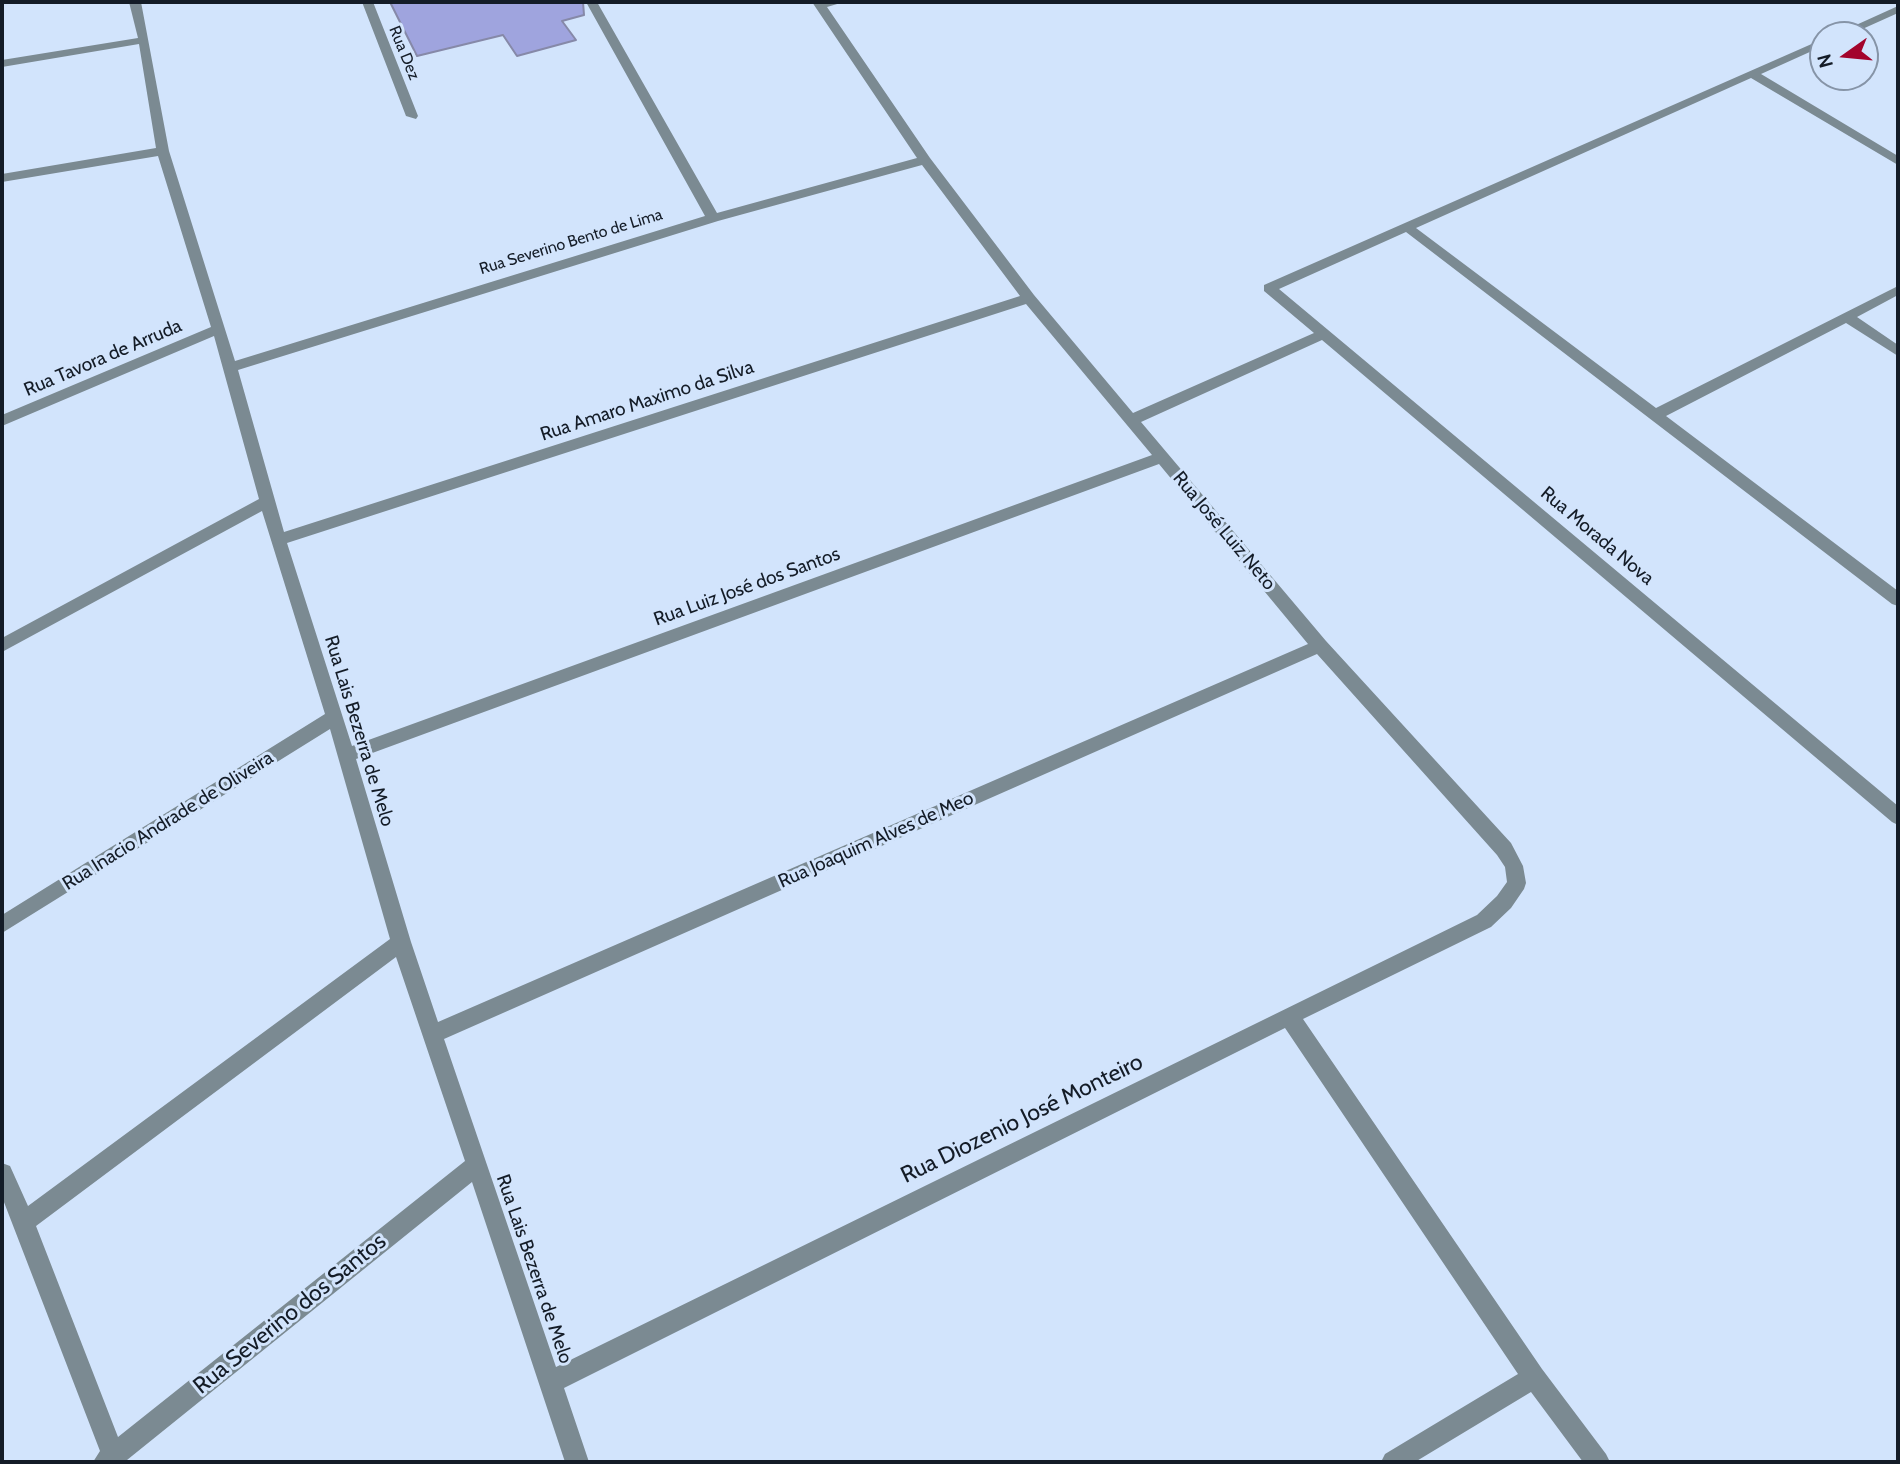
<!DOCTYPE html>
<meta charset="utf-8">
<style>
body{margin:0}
#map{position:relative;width:1900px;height:1464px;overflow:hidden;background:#d2e4fc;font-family:Cabin,sans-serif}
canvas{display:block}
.frame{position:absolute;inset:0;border:4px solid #141c27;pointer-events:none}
.north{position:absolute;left:1809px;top:21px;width:70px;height:70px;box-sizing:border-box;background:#d2e4fc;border:2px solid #8694a7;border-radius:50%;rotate:255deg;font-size:19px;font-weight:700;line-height:28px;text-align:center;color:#141c27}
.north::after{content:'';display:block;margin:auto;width:24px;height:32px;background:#a3042c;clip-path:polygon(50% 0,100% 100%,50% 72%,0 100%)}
</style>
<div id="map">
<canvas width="1900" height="1464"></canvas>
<div class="frame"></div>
<div class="north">N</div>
</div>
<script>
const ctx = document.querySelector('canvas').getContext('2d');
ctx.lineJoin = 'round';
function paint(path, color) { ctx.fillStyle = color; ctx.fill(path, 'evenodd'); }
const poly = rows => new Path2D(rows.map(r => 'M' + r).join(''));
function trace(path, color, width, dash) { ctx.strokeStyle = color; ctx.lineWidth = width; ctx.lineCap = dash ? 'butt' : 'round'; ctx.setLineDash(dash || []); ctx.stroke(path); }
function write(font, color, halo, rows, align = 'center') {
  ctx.font = font + ' Cabin,sans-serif'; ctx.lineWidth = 6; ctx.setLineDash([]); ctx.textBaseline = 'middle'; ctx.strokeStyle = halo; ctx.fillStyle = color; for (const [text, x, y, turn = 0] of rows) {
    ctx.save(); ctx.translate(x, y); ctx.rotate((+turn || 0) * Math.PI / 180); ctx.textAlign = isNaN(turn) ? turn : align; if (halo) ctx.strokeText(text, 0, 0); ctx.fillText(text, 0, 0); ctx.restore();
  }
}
const building = poly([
 [390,2,583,2,584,15,562,21,576,40,517,56,503,35,417,56,390,2]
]);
paint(building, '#9fa4de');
trace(building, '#8689a8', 2);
paint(poly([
 [129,2,141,2,169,151,235,361,705,216,586,2,597,2,717,213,917,158,812,2,844,2,827,7,930,158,1034,295,1133,413,1314,333,1264,291,1264,285,1823,39,1823,46,1761,74,1898,156,1898,165,1751,78,1416,228,1656,408,1898,286,1898,295,1857,317,1898,345,1898,356,1846,323,1666,416,1898,591,1898,606,1892,604,1406,232,1279,289,1898,806,1898,825,1892,822,1322,340,1141,422,1326,641,1511,843,1523,866,1526,883,1524,889,1511,908,1491,927,1303,1019,1542,1369,1606,1454,1610,1462,1583,1462,1531,1392,1415,1462,1381,1462,1385,1454,1518,1374,1285,1028,564,1388,589,1462,565,1462,472,1182,127,1460,128,1462,93,1462,100,1451,2,1197,2,1163,10,1166,28,1206,390,939,330,729,2,933,2,915,325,714,262,511,2,652,2,638,259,499,214,336,2,426,2,415,211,327,158,156,2,182,2,174,156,148,139,44,2,67,2,60,138,38,129,2],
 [922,165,1020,296,284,532,238,370,718,221,922,165],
 [1026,304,1152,455,352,746,287,543,1026,304],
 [1159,464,1308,644,438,1022,411,942,356,759,1159,464],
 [1317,654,1497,855,1505,867,1507,882,1497,896,1477,915,556,1367,444,1039,1317,654],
 [396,957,465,1161,118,1437,36,1226,396,957],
 [362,2,373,2,418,116,416,119,406,116,362,2],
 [1898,6,1898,13,1849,35,1834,35,1898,6]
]), '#7b8a92');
write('16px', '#141c27', '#d2e4fc', [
 ["Rua Dez",404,53,68],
 ["Rua Severino Bento de Lima",571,242,-17]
]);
write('19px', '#141c27', '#d2e4fc', [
 ["Rua Tavora de Arruda",103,358,-23],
 ["Rua Amaro Maximo da Silva",647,401,-18],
 ["Rua José Luiz Neto",1224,531,50],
 ["Rua Morada Nova",1597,536,40],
 ["Rua Luiz José dos Santos",747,587,-20],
 ["Rua Lais Bezerra de Melo",359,731,73],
 ["Rua Inacio Andrade de Oliveira",168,821,-32],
 ["Rua Joaquim Alves de Meo",876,840,-24],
 ["Rua Lais Bezerra de Melo",534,1269,71]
]);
write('23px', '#141c27', '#d2e4fc', [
 ["Rua Diozenio José Monteiro",1022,1119,-26],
 ["Rua Severino dos Santos",290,1314,-39]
]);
</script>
